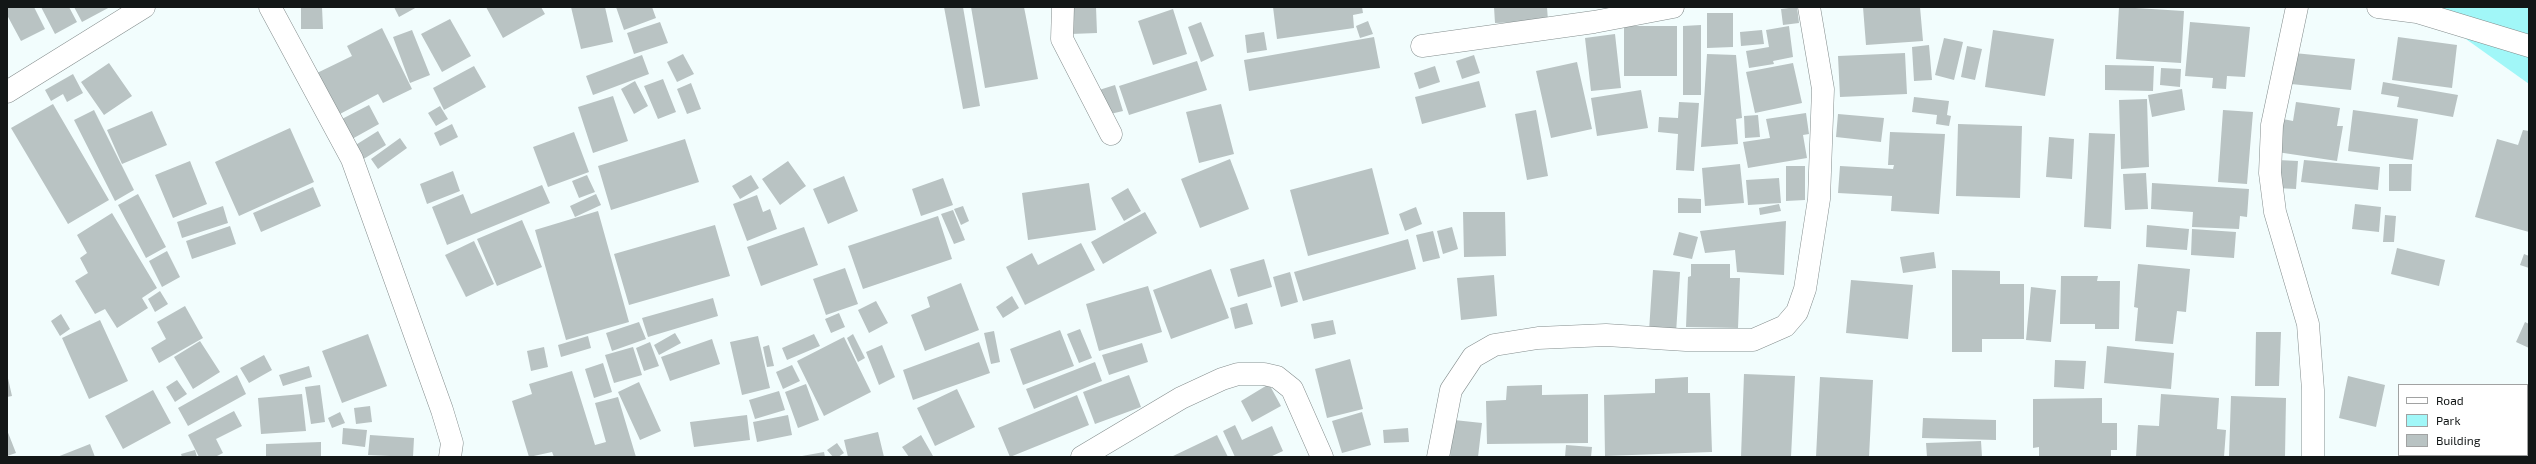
<!DOCTYPE html>
<style>
body{margin:0}
#map{position:relative;width:2536px;height:464px;overflow:hidden;background:#f2fdfd;font-family:"Exo 2",sans-serif}
canvas{display:block}
.frame{position:absolute;inset:0;border:8px solid #131717;pointer-events:none}
.legend{position:absolute;left:2398px;top:384px;width:130px;height:72px;box-sizing:border-box;background:#fff;border:1px solid #a1a2a2;margin:0;padding:5px 7px;list-style:none;font-size:12px;color:#131717}
.legend li{display:flex;align-items:center;gap:8px;height:20px}
.legend b{width:20px;border:1px solid #a1a2a2}
</style>
<div id="map">
<canvas width="2536" height="464"></canvas>
<div class="frame"></div>
<ul class="legend">
<li><b style="height:5px;background:#fff"></b>Road</li>
<li><b style="height:11px;background:#a1f7f8"></b>Park</li>
<li><b style="height:11px;background:#b9c3c3"></b>Building</li>
</ul>
</div>
<script>
const ctx = document.querySelector('canvas').getContext('2d');
ctx.lineJoin = 'round';
function paint(path, color) { ctx.fillStyle = color; ctx.fill(path, 'evenodd'); }
const poly = rows => new Path2D(rows.map(r => 'M' + r).join(''));
function trace(path, color, width, dash) { ctx.strokeStyle = color; ctx.lineWidth = width; ctx.lineCap = dash ? 'butt' : 'round'; ctx.setLineDash(dash || []); ctx.stroke(path); }
paint(poly([
 [2421,7,2529,7,2529,84]
]), '#a1f7f8');
paint(poly([
 [7,7,34,7,45,29,21,41,7,15],
 [41,7,69,7,77,22,55,34],
 [74,7,110,7,82,22],
 [301,7,322,7,323,29,301,29],
 [394,7,417,7,399,17],
 [486,7,541,7,545,14,503,38],
 [571,7,605,7,613,42,581,49],
 [616,7,652,7,656,18,624,30],
 [944,7,963,7,980,106,963,109],
 [971,7,1024,7,1038,79,985,88],
 [1069,7,1096,7,1097,33,1071,34],
 [1273,7,1362,7,1363,13,1353,15,1354,28,1277,39],
 [1494,7,1547,7,1548,21,1495,23],
 [1797,7,1799,23,1783,25,1781,9],
 [1863,7,1920,7,1923,41,1866,45],
 [2119,7,2184,11,2181,63,2116,59],
 [1173,9,1187,54,1153,65,1138,21],
 [1707,13,1733,13,1733,47,1707,48],
 [450,19,471,56,442,72,421,34],
 [1368,21,1373,34,1360,38,1356,26],
 [660,22,668,43,634,54,627,33],
 [1201,22,1214,56,1201,62,1188,27],
 [2190,22,2250,27,2245,77,2227,76,2226,89,2212,88,2213,78,2185,76],
 [1701,25,1701,95,1683,95,1683,26],
 [1624,26,1677,26,1677,76,1624,76],
 [1789,26,1793,57,1773,61,1774,64,1749,68,1746,51,1769,47,1766,30],
 [382,28,412,89,383,103,378,94,338,115,317,73,352,56,347,46],
 [412,30,430,75,410,83,393,37],
 [1762,30,1764,44,1741,46,1740,32],
 [1993,30,2054,39,2045,96,1985,87],
 [1264,32,1267,50,1247,53,1245,35],
 [1615,34,1621,88,1591,91,1585,38],
 [1374,37,1380,68,1249,91,1244,60],
 [2398,37,2457,45,2452,88,2392,80],
 [1944,38,1963,42,1954,80,1935,75],
 [1929,45,1932,80,1914,81,1912,47],
 [1967,46,1982,49,1975,80,1961,77],
 [1905,53,1907,94,1840,97,1838,56],
 [2294,53,2355,59,2351,90,2291,84],
 [683,54,694,74,677,82,667,62],
 [1707,54,1736,55,1742,118,1736,119,1738,144,1701,147],
 [642,55,649,74,593,95,586,76],
 [1474,55,1480,73,1462,79,1456,61],
 [1197,61,1207,90,1129,115,1119,86],
 [1577,62,1592,129,1551,138,1536,71],
 [109,63,132,96,104,115,81,82],
 [1793,63,1802,103,1755,113,1746,72],
 [2105,65,2154,66,2153,91,2105,90],
 [474,66,486,87,444,110,433,88],
 [1435,66,1440,82,1419,89,1414,73],
 [2161,68,2181,69,2180,87,2160,85],
 [73,74,83,93,67,102,63,94,51,101,45,90],
 [663,79,676,112,658,119,644,86],
 [635,81,648,106,634,114,621,89],
 [1479,81,1486,107,1422,124,1415,97],
 [2383,82,2458,95,2453,117,2397,107,2399,97,2381,94],
 [691,83,701,109,687,114,677,89],
 [1115,85,1123,111,1106,115,1099,90],
 [2182,89,2185,110,2152,117,2148,95],
 [1641,90,1648,128,1597,136,1591,98],
 [613,96,628,141,593,153,578,107],
 [1914,97,1949,101,1947,115,1951,116,1949,126,1936,124,1937,115,1912,112],
 [2147,99,2149,167,2121,169,2119,100],
 [1679,102,1699,103,1694,171,1676,170,1678,134,1658,132,1659,117,1678,118],
 [2296,102,2340,108,2337,126,2343,126,2337,161,2277,152,2283,119,2293,121],
 [53,104,109,200,68,224,11,128],
 [1221,104,1234,154,1199,163,1186,112],
 [369,105,379,124,352,139,342,119],
 [440,106,448,119,436,126,428,113],
 [94,110,134,190,115,201,74,120],
 [1536,110,1548,176,1527,180,1515,114],
 [2223,110,2253,112,2247,184,2218,182],
 [2353,110,2418,119,2413,160,2348,151],
 [152,111,167,145,122,164,107,130],
 [1806,113,1809,134,1803,135,1807,158,1748,168,1743,142,1770,138,1766,119],
 [1838,114,1884,118,1881,142,1836,137],
 [1758,115,1760,137,1745,138,1744,116],
 [452,124,458,137,440,146,434,133],
 [1958,124,2022,126,2020,198,1956,196],
 [290,128,314,182,239,216,215,162],
 [2523,130,2529,131,2529,232,2475,217,2497,139,2518,145],
 [378,131,386,145,362,160,354,146],
 [574,132,589,172,548,187,533,147],
 [1890,132,1945,134,1939,214,1891,211,1892,196,1838,193,1840,166,1893,169,1894,165,1888,165],
 [2089,133,2115,134,2111,229,2084,227],
 [2049,137,2074,139,2072,179,2046,177],
 [400,138,407,148,378,169,371,159],
 [685,139,699,182,611,210,598,166],
 [1230,159,1249,209,1200,228,1181,179],
 [2278,160,2298,161,2296,189,2276,188],
 [2304,160,2380,167,2378,190,2301,182],
 [190,161,207,204,173,218,155,175],
 [788,161,806,186,780,205,762,179],
 [1740,164,1744,203,1705,206,1702,168],
 [2389,164,2412,164,2411,191,2389,191],
 [1786,166,1805,166,1805,200,1786,201],
 [1372,168,1389,234,1308,256,1290,190],
 [453,171,460,191,427,204,420,184],
 [2146,173,2148,209,2125,210,2123,174],
 [587,175,595,192,579,198,572,181],
 [751,175,759,188,740,199,732,186],
 [844,176,858,211,828,224,813,189],
 [943,178,953,205,921,216,912,189],
 [1779,178,1781,203,1748,205,1746,180],
 [1089,183,1096,230,1028,240,1022,193],
 [2152,183,2249,189,2247,217,2240,216,2239,229,2192,227,2193,212,2151,209],
 [542,185,550,203,447,245,432,207,463,194,471,214],
 [313,187,321,206,261,232,253,213],
 [1128,188,1141,211,1124,221,1111,198],
 [138,194,166,247,146,258,118,205],
 [596,194,601,205,575,217,570,206],
 [757,195,763,212,770,209,777,229,747,241,733,204],
 [1678,198,1701,199,1701,213,1678,213],
 [1779,204,1781,211,1760,215,1759,208],
 [2355,204,2381,207,2379,232,2352,229],
 [223,206,228,223,182,238,177,222],
 [963,206,969,221,961,225,954,209],
 [1416,207,1422,224,1405,231,1399,214],
 [953,210,965,240,954,244,941,214],
 [598,211,629,322,566,340,535,230],
 [1145,212,1157,233,1103,264,1091,242],
 [1463,212,1505,212,1506,256,1464,257],
 [112,213,157,288,142,298,148,308,117,328,105,309,95,314,75,281,88,273,80,258,87,253,77,235],
 [2385,215,2396,216,2394,242,2383,242],
 [938,216,952,259,863,289,848,246],
 [522,220,542,267,497,286,477,239],
 [1786,221,1784,275,1737,272,1735,250,1705,253,1700,231],
 [715,225,730,276,629,305,614,254],
 [2147,225,2189,229,2187,250,2146,247],
 [230,226,236,244,192,259,186,241],
 [804,227,818,265,761,286,747,247],
 [1452,227,1458,249,1443,254,1437,231],
 [2192,229,2236,232,2234,258,2191,255],
 [1433,231,1440,258,1423,262,1416,235],
 [1679,232,1698,237,1692,259,1673,255],
 [1408,239,1416,269,1303,301,1294,272],
 [474,241,494,284,466,297,445,255],
 [1081,243,1095,270,1025,305,1006,267,1032,253,1038,265],
 [2397,248,2445,260,2439,286,2391,274],
 [167,251,180,277,162,287,149,261],
 [1934,252,1936,268,1903,273,1900,257],
 [2524,254,2529,256,2529,268,2520,265],
 [1264,259,1272,287,1238,297,1230,269],
 [1691,264,1730,264,1730,278,1740,278,1738,328,1686,327,1688,277,1691,276],
 [2138,264,2190,269,2186,312,2177,311,2173,344,2135,341,2138,308,2134,307],
 [845,268,858,304,826,315,813,279],
 [1211,269,1229,318,1171,339,1153,290],
 [1653,270,1680,272,1676,333,1649,331],
 [1952,270,2000,271,2000,284,2024,284,2024,339,1982,339,1982,352,1952,352],
 [1290,272,1298,302,1281,307,1273,277],
 [1494,275,1497,316,1461,320,1457,278],
 [2061,276,2098,276,2097,281,2120,281,2119,329,2095,329,2095,324,2060,324],
 [1851,280,1913,285,1908,339,1846,333],
 [961,283,979,330,925,351,911,315,930,307,927,297],
 [1148,286,1162,332,1099,351,1086,304],
 [2031,287,2056,290,2051,342,2026,340],
 [160,291,168,304,155,312,148,299],
 [1012,296,1019,308,1003,318,996,307],
 [713,298,718,316,648,337,642,318],
 [876,301,888,323,869,333,858,310],
 [1247,303,1253,324,1235,329,1230,308],
 [185,306,203,338,159,363,151,348,166,339,157,322],
 [839,313,845,327,831,333,825,319],
 [61,314,70,329,60,336,51,321],
 [100,320,128,381,89,399,62,338],
 [1333,320,1336,334,1314,339,1311,324],
 [639,322,646,339,612,351,606,333],
 [2525,322,2529,324,2529,348,2516,342],
 [1080,329,1092,358,1079,363,1067,334],
 [1060,330,1074,366,1023,385,1010,349],
 [994,331,1000,362,991,364,984,333],
 [2256,332,2281,332,2279,386,2255,386],
 [675,333,681,343,659,355,654,345],
 [368,334,387,386,342,403,322,351],
 [814,334,820,346,787,360,782,348],
 [853,334,865,358,858,362,847,338],
 [588,336,591,348,561,357,558,345],
 [758,336,770,388,742,395,730,342],
 [844,337,871,392,824,416,797,361],
 [712,339,720,364,670,381,661,357],
 [200,341,220,372,193,389,174,357],
 [650,342,659,366,644,371,636,348],
 [979,342,990,373,913,400,903,370],
 [1142,343,1148,362,1109,375,1102,355],
 [769,345,774,366,767,367,763,347],
 [882,345,895,377,879,385,866,352],
 [2107,346,2174,353,2171,389,2104,383],
 [544,347,548,367,531,371,527,351],
 [633,347,642,375,614,383,605,355],
 [264,355,272,370,249,383,240,368],
 [1350,359,1363,409,1327,418,1315,369],
 [2055,360,2086,361,2084,389,2054,387],
 [1095,362,1102,381,1034,409,1026,389],
 [603,363,612,392,594,398,585,369],
 [792,365,800,381,783,389,776,372],
 [309,366,312,377,283,386,279,375],
 [572,371,595,445,606,442,595,403,618,397,636,457,554,457,552,452,529,457,512,401,532,394,529,384],
 [7,374,12,396,7,397],
 [1744,374,1795,376,1791,457,1741,457],
 [237,375,246,394,188,426,178,408],
 [1129,375,1141,407,1095,424,1083,392],
 [2348,376,2385,385,2376,427,2339,418],
 [1688,377,1688,393,1710,393,1712,452,1605,456,1604,395,1655,393,1655,379],
 [1820,377,1873,380,1869,457,1816,457],
 [177,380,187,394,175,402,166,387],
 [639,382,661,431,640,440,618,392],
 [806,384,819,420,798,428,785,392],
 [1269,384,1281,406,1252,422,1241,401],
 [320,385,325,422,311,424,305,387],
 [1542,385,1542,395,1588,394,1588,443,1487,444,1486,401,1506,400,1507,386],
 [957,389,975,427,935,446,917,408],
 [153,390,171,423,123,449,105,416],
 [779,391,785,410,755,419,749,400],
 [302,394,306,431,261,434,258,398],
 [2161,394,2219,398,2217,429,2226,430,2224,457,2136,457,2138,425,2159,426],
 [1077,395,1089,425,1010,457,998,428],
 [2231,396,2286,398,2285,457,2229,457],
 [2102,398,2102,423,2117,423,2117,450,2111,450,2111,457,2039,457,2039,447,2033,448,2033,399],
 [370,406,372,422,356,424,354,408],
 [234,411,242,426,216,439,223,453,215,457,199,457,188,435],
 [340,412,345,423,332,428,328,418],
 [1362,412,1371,445,1342,453,1332,421],
 [747,415,750,440,694,447,690,422],
 [788,415,792,435,757,442,753,422],
 [1923,418,1996,420,1996,440,1922,438],
 [1454,420,1482,423,1478,457,1450,457],
 [2527,420,2529,420,2529,446,2527,446],
 [1235,425,1242,440,1272,426,1283,451,1270,457,1235,457,1223,431],
 [343,428,367,430,365,447,342,444],
 [1408,428,1409,442,1384,443,1383,430],
 [7,430,16,453,7,456],
 [878,432,884,457,848,457,844,440],
 [370,435,414,438,413,457,368,455],
 [921,435,933,456,909,457,902,447],
 [1217,435,1228,457,1171,457],
 [1981,441,1982,457,1927,457,1926,443],
 [321,442,321,457,266,457,266,444],
 [837,443,844,453,838,457,833,457,827,450],
 [90,444,95,457,57,457],
 [1566,445,1592,447,1591,457,1565,457],
 [195,450,197,457,182,457,181,454],
 [824,452,825,457,802,457,802,456],
 [2439,455,2470,455,2473,456,2438,457],
 [2490,455,2522,455,2529,457,2490,457]
]), '#b9c3c3');
const minor = poly([
 [270,7,352,159,442,410,452,443,450,457],
 [1063,7,1062,39,1111,134],
 [2297,7,2272,125,2270,173,2275,212,2308,324,2313,390,2313,457],
 [2378,7,2417,12,2529,46],
 [1422,46,1594,22,1673,7],
 [7,92,144,7],
 [1082,457,1181,398,1222,379,1238,374,1264,374,1277,377,1292,389,1322,457],
 [1438,457,1451,390,1473,357,1494,345,1538,338,1606,335,1686,340,1753,340,1785,326,1797,312,1805,289,1819,199,1823,89,1809,7]
]);
trace(minor, '#848d8d', 23);
trace(minor, '#fff', 22);
</script>
